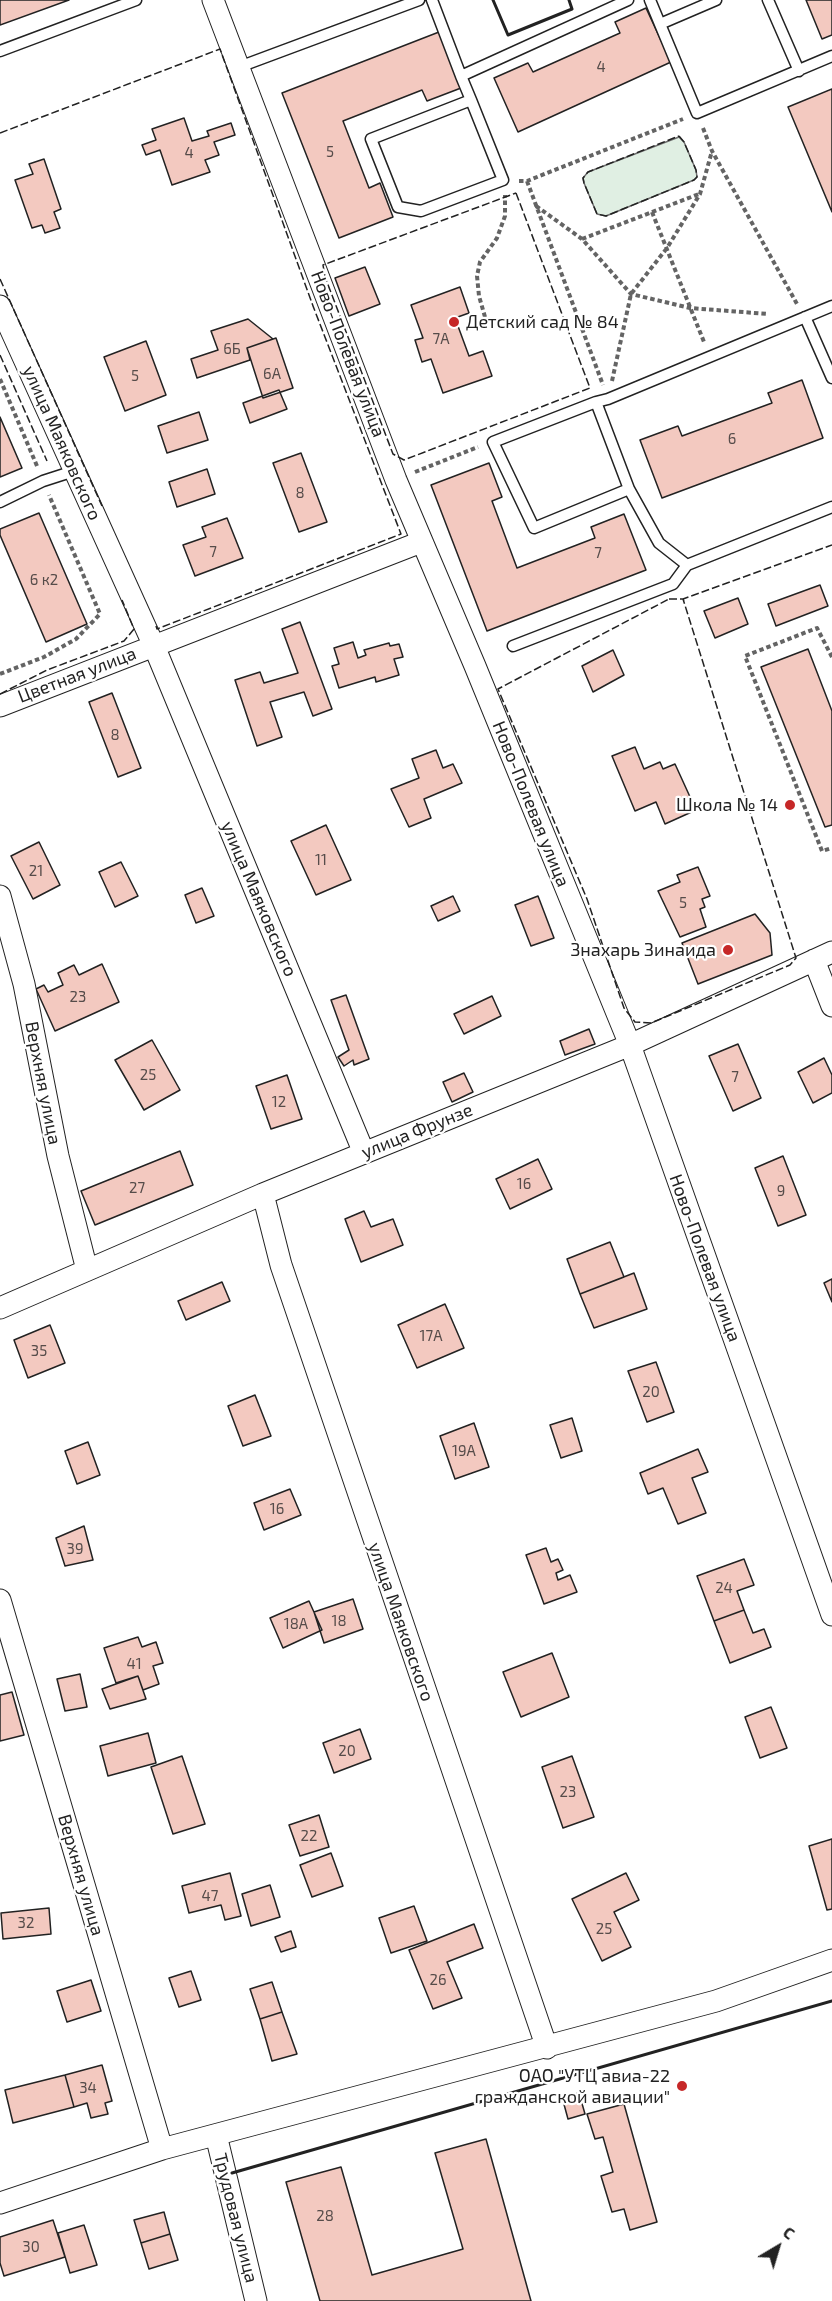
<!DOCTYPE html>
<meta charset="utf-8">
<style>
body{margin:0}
#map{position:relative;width:832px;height:2301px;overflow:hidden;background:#fff;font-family:"Exo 2",sans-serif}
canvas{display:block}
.north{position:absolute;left:748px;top:2217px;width:60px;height:60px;-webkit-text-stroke:4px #fff;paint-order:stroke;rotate:38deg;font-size:16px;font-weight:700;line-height:24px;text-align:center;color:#222}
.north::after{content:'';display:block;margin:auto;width:21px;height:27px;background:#222;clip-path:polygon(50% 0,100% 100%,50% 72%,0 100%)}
</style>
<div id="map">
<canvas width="832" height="2301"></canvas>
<div class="north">С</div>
</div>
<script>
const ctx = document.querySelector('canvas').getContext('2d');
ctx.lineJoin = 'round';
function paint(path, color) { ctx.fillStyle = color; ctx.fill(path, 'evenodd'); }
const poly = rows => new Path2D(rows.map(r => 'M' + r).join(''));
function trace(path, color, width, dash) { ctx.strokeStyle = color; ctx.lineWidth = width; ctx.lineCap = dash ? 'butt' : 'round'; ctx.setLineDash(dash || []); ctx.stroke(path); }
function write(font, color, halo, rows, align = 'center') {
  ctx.font = font + ' "Exo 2",sans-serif'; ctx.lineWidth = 4.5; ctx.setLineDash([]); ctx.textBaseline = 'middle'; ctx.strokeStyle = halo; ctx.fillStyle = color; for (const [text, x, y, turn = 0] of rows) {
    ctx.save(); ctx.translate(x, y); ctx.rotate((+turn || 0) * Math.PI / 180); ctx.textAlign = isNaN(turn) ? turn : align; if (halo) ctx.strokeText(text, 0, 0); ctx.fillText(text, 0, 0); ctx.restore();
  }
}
const green = poly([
 [679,137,684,142,696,170,697,177,694,180,606,216,597,214,584,183,583,178,588,172,679,137]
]);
paint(green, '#e0efe3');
trace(green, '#6f6f6f', 1.5);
const building = poly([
 [0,0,69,0,0,25,0,0],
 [806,0,832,0,832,35,822,39,806,0],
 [646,8,671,62,518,132,494,78,528,63,533,72,620,33,615,22,646,8],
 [439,32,461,88,427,101,422,90,343,121,369,188,380,183,393,217,339,238,282,93,439,32],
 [832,89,832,212,788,107,832,89],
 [184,118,192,141,209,136,207,131,231,123,235,135,214,142,219,155,205,160,210,172,172,185,160,150,146,155,142,145,156,140,152,129,184,118],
 [44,159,61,209,54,212,60,228,45,233,42,225,32,228,15,180,33,174,29,164,44,159],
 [365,267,380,304,349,316,335,278,365,267],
 [460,287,469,313,455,318,469,356,483,351,492,376,443,393,431,359,422,362,415,340,423,338,411,305,460,287],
 [248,319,273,339,247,348,250,360,197,378,191,359,218,350,211,331,248,319],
 [276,338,293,388,263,398,247,348,276,338],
 [146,341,166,395,125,411,104,357,146,341],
 [802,380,823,438,662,498,640,440,678,426,682,436,772,403,768,393,802,380],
 [279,390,287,409,250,423,243,403,279,390],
 [199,412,208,440,167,453,158,426,199,412],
 [0,417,22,468,0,477,0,417],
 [301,453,327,522,299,532,273,463,301,453],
 [489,463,502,497,492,501,517,568,595,538,591,527,624,514,646,570,487,631,431,485,489,463],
 [207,469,215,494,177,507,169,482,207,469],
 [39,513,87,624,46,642,0,535,0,529,39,513],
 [227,518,243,558,195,576,183,545,206,537,202,527,227,518],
 [820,585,828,606,776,626,768,604,820,585],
 [738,598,748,624,715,638,704,611,738,598],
 [300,622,332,709,313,716,304,692,270,702,282,737,257,746,235,680,260,672,264,683,298,673,282,629,300,622],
 [353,642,358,658,366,655,364,650,389,643,390,646,399,644,403,657,394,659,399,675,376,682,375,677,339,688,332,666,339,664,334,648,353,642],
 [808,649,832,711,832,825,825,827,761,667,808,649],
 [613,650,624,675,593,692,582,666,613,650],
 [112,693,141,768,118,777,89,702,112,693],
 [635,747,644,769,660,762,663,769,675,764,696,810,665,824,656,802,635,811,612,756,635,747],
 [436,750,443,768,453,764,462,783,424,799,431,818,409,827,391,789,419,778,412,759,436,750],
 [326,825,351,880,316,895,291,841,326,825],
 [39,842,60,885,33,899,11,856,39,842],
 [121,862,138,896,115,907,99,872,121,862],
 [698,867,710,896,702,899,705,907,700,909,706,927,680,937,658,891,680,882,677,875,698,867],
 [202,888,214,916,196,923,185,895,202,888],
 [453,896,460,911,438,921,431,906,453,896],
 [538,896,554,938,531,946,515,905,538,896],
 [755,914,770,933,772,955,698,984,682,943,755,914],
 [102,964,119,1002,55,1031,36,989,44,985,48,992,63,985,58,973,74,965,79,975,102,964],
 [346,995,369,1059,354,1065,353,1060,344,1066,338,1057,349,1050,331,1000,346,995],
 [492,996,501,1016,464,1034,454,1014,492,996],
 [589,1029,595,1044,565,1055,560,1041,589,1029],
 [152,1040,180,1090,144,1110,115,1060,152,1040],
 [738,1044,761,1098,733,1111,709,1056,738,1044],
 [824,1058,832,1075,832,1093,813,1103,798,1072,824,1058],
 [464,1073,473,1092,452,1102,443,1082,464,1073],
 [287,1075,302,1119,271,1129,256,1086,287,1075],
 [180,1151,193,1185,95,1225,81,1191,180,1151],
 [783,1156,806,1215,778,1226,755,1168,783,1156],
 [538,1159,552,1189,510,1209,496,1179,538,1159],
 [364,1211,371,1227,393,1219,403,1245,361,1262,345,1219,364,1211],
 [610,1242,624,1277,580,1294,567,1259,610,1242],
 [634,1273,647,1309,594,1328,580,1294,634,1273],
 [832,1279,832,1302,824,1283,832,1279],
 [222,1282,230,1301,186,1320,178,1301,222,1282],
 [445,1304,464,1348,417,1368,398,1325,445,1304],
 [50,1325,65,1363,28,1378,14,1340,50,1325],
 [656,1362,674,1412,647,1422,628,1371,656,1362],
 [255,1395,271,1436,243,1446,228,1406,255,1395],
 [572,1418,582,1451,561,1458,550,1425,572,1418],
 [474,1423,489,1467,455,1479,440,1436,474,1423],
 [88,1442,100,1475,77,1484,65,1451,88,1442],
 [698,1449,708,1472,692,1478,706,1513,678,1524,663,1488,648,1494,640,1473,698,1449],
 [290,1489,301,1515,264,1530,254,1503,290,1489],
 [84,1526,93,1560,65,1566,56,1538,84,1526],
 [546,1548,551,1562,558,1559,563,1570,556,1573,558,1580,570,1575,577,1592,544,1604,526,1555,546,1548],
 [744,1559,754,1585,737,1591,744,1610,714,1621,697,1576,744,1559],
 [353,1599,363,1629,324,1643,314,1612,353,1599],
 [309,1601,322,1630,283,1648,270,1618,309,1601],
 [744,1610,753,1633,764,1629,771,1647,730,1663,714,1621,744,1610],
 [138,1637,142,1647,156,1642,163,1663,153,1666,159,1684,143,1690,138,1676,116,1683,104,1648,138,1637],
 [552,1653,569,1697,521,1717,503,1672,552,1653],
 [80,1674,87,1707,65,1711,57,1679,80,1674],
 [138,1676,146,1699,110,1709,102,1689,138,1676],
 [12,1692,24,1735,0,1741,0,1695,12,1692],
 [771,1707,787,1748,760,1758,745,1717,771,1707],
 [360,1729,371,1759,334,1773,323,1743,360,1729],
 [148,1733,156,1763,108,1776,100,1746,148,1733],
 [182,1756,205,1824,173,1834,151,1767,182,1756],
 [572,1756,594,1817,563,1828,542,1767,572,1756],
 [319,1815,329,1847,300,1856,289,1825,319,1815],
 [832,1839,832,1909,827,1910,809,1846,832,1839],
 [331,1853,343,1886,312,1897,300,1865,331,1853],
 [230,1873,241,1916,225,1920,221,1905,189,1913,182,1886,230,1873],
 [626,1873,639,1900,614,1912,631,1947,602,1961,572,1899,626,1873],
 [270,1885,280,1917,251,1926,242,1894,270,1885],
 [414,1906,427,1941,391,1953,379,1918,414,1906],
 [49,1908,51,1934,3,1939,1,1913,49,1908],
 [474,1924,483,1948,447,1962,462,1998,433,2009,409,1950,474,1924],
 [291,1931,296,1947,281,1952,275,1937,291,1931],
 [191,1971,201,2000,179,2007,169,1978,191,1971],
 [91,1980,101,2011,67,2022,57,1991,91,1980],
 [272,1982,282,2012,260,2019,250,1989,272,1982],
 [282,2012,297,2054,272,2061,260,2019,282,2012],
 [102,2065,112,2101,105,2103,108,2114,91,2118,87,2103,74,2107,65,2075,102,2065],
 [65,2075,74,2107,13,2123,5,2090,65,2075],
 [579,2093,585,2114,568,2119,562,2097,579,2093],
 [624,2104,657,2222,630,2230,624,2209,612,2212,601,2176,613,2172,603,2137,595,2139,587,2114,624,2104],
 [486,2139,531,2301,320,2301,286,2182,341,2167,372,2275,463,2249,435,2153,486,2139],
 [164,2212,170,2234,141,2243,134,2220,164,2212],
 [53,2220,65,2257,4,2276,0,2263,0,2237,53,2220],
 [84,2225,97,2265,70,2273,58,2233,84,2225],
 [170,2234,178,2260,149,2269,141,2243,170,2234]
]);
paint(building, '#f3c9c0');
trace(building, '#222', 1.5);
const lane = poly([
 [432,0,461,76,628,0],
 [650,0,697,113,832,56],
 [768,0,799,71],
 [660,24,716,0],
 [0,51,136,0],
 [239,67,419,0],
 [461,76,471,100,503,180,421,211,398,207,371,139,471,100],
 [805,317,832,378],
 [596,402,608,399,832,306],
 [629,489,534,528,493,442,596,402,629,489,659,543,687,565],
 [0,502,43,481,74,471],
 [513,646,673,584,687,565,832,507]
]);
const street = poly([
 [213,0,396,480,475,666,630,1045,832,1615],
 [0,306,154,646,364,1153],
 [0,706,421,542],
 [0,896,24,984,58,1156,87,1270],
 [814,960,832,1006],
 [263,1194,281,1265,547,2048],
 [0,1308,263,1194,630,1045,832,952],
 [0,1600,162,2149],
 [216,2135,256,2301],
 [0,2203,162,2149,716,2001,832,1960]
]);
trace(lane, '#222', 13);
trace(street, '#222', 23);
trace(poly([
 [703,128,712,151,797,304],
 [519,181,527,181,683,119],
 [527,181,603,385],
 [536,206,582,239,631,294,690,308,768,314],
 [652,212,704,342],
 [582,239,699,194],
 [485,317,479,296,477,276,480,262,497,238,505,216,505,195],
 [0,379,37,466],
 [612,381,631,294,667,248,700,194,712,151],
 [415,472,478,447],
 [832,657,817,628,745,656,822,851,832,848],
 [0,674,44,657,76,639,100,614,49,495]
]), '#646464', 4, [4.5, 3]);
trace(lane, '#fff', 10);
trace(street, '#fff', 21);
trace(poly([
 [0,133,220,49,313,306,401,534,157,629,156,626],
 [679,136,684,142,696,170,697,177,694,180,606,216,597,214,584,183,583,178,588,172,679,136],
 [516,193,590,388,404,460,393,454,325,277,323,265,516,193],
 [0,279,102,506],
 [0,355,47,461],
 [669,599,683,599,796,958,790,965,651,1023,635,1022,624,1008,587,899,498,689,669,599],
 [684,601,683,599,832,545],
 [0,694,47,670,124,641,134,629,122,600]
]), '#222', 1.5, [8, 3]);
trace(poly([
 [493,0,508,35,572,9,569,0],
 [232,2173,832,2001]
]), '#222', 3);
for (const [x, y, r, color] of [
 [454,322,6,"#c62828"],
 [790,805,6,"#c62828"],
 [728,950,6,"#c62828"],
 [682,2086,6,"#c62828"]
]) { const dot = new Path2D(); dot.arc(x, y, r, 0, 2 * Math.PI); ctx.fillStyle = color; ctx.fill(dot); trace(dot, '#fff', 2); }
write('15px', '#564c4a', null, [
 ["4",601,67],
 ["5",330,152],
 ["4",189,153],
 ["7А",441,339],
 ["6Б",232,349],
 ["6А",272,374],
 ["5",135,376],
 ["6",732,439],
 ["8",300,493],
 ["7",213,552],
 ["7",598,553],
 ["6 к2",44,580],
 ["8",115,735],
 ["11",321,860],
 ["21",36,871],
 ["5",683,903],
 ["23",78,997],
 ["25",148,1075],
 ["7",735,1077],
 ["12",279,1102],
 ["16",524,1184],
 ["27",137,1188],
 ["9",781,1191],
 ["17А",431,1336],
 ["35",39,1351],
 ["20",651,1392],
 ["19А",464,1451],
 ["16",277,1509],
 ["39",75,1549],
 ["24",724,1588],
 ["18",339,1621],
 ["18А",296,1624],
 ["41",134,1664],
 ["20",347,1751],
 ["23",568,1792],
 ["22",309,1836],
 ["47",210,1896],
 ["32",26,1923],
 ["25",604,1929],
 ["26",438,1980],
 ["34",88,2088],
 ["28",325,2216],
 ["30",31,2247]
]);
write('18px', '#222', '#fff', [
 ["Детский сад № 84",466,322,"left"],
 ["Школа № 14",778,805],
 ["Знахарь Зинаида",716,950],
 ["ОАО \"УТЦ авиа-22",670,2076],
 ["гражданской авиации\"",670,2097]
], 'right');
write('18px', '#222', '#fff', [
 ["Ново-Полевая улица",348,354,69],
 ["улица Маяковского",62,443,66],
 ["Цветная улица",77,675,-21],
 ["Ново-Полевая улица",531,804,68],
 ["улица Маяковского",259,899,67],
 ["Верхняя улица",43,1083,79],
 ["улица Фрунзе",417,1131,-22],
 ["Ново-Полевая улица",705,1258,70],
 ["улица Маяковского",401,1622,71],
 ["Верхняя улица",81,1875,74],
 ["Трудовая улица",236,2218,76]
]);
</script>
